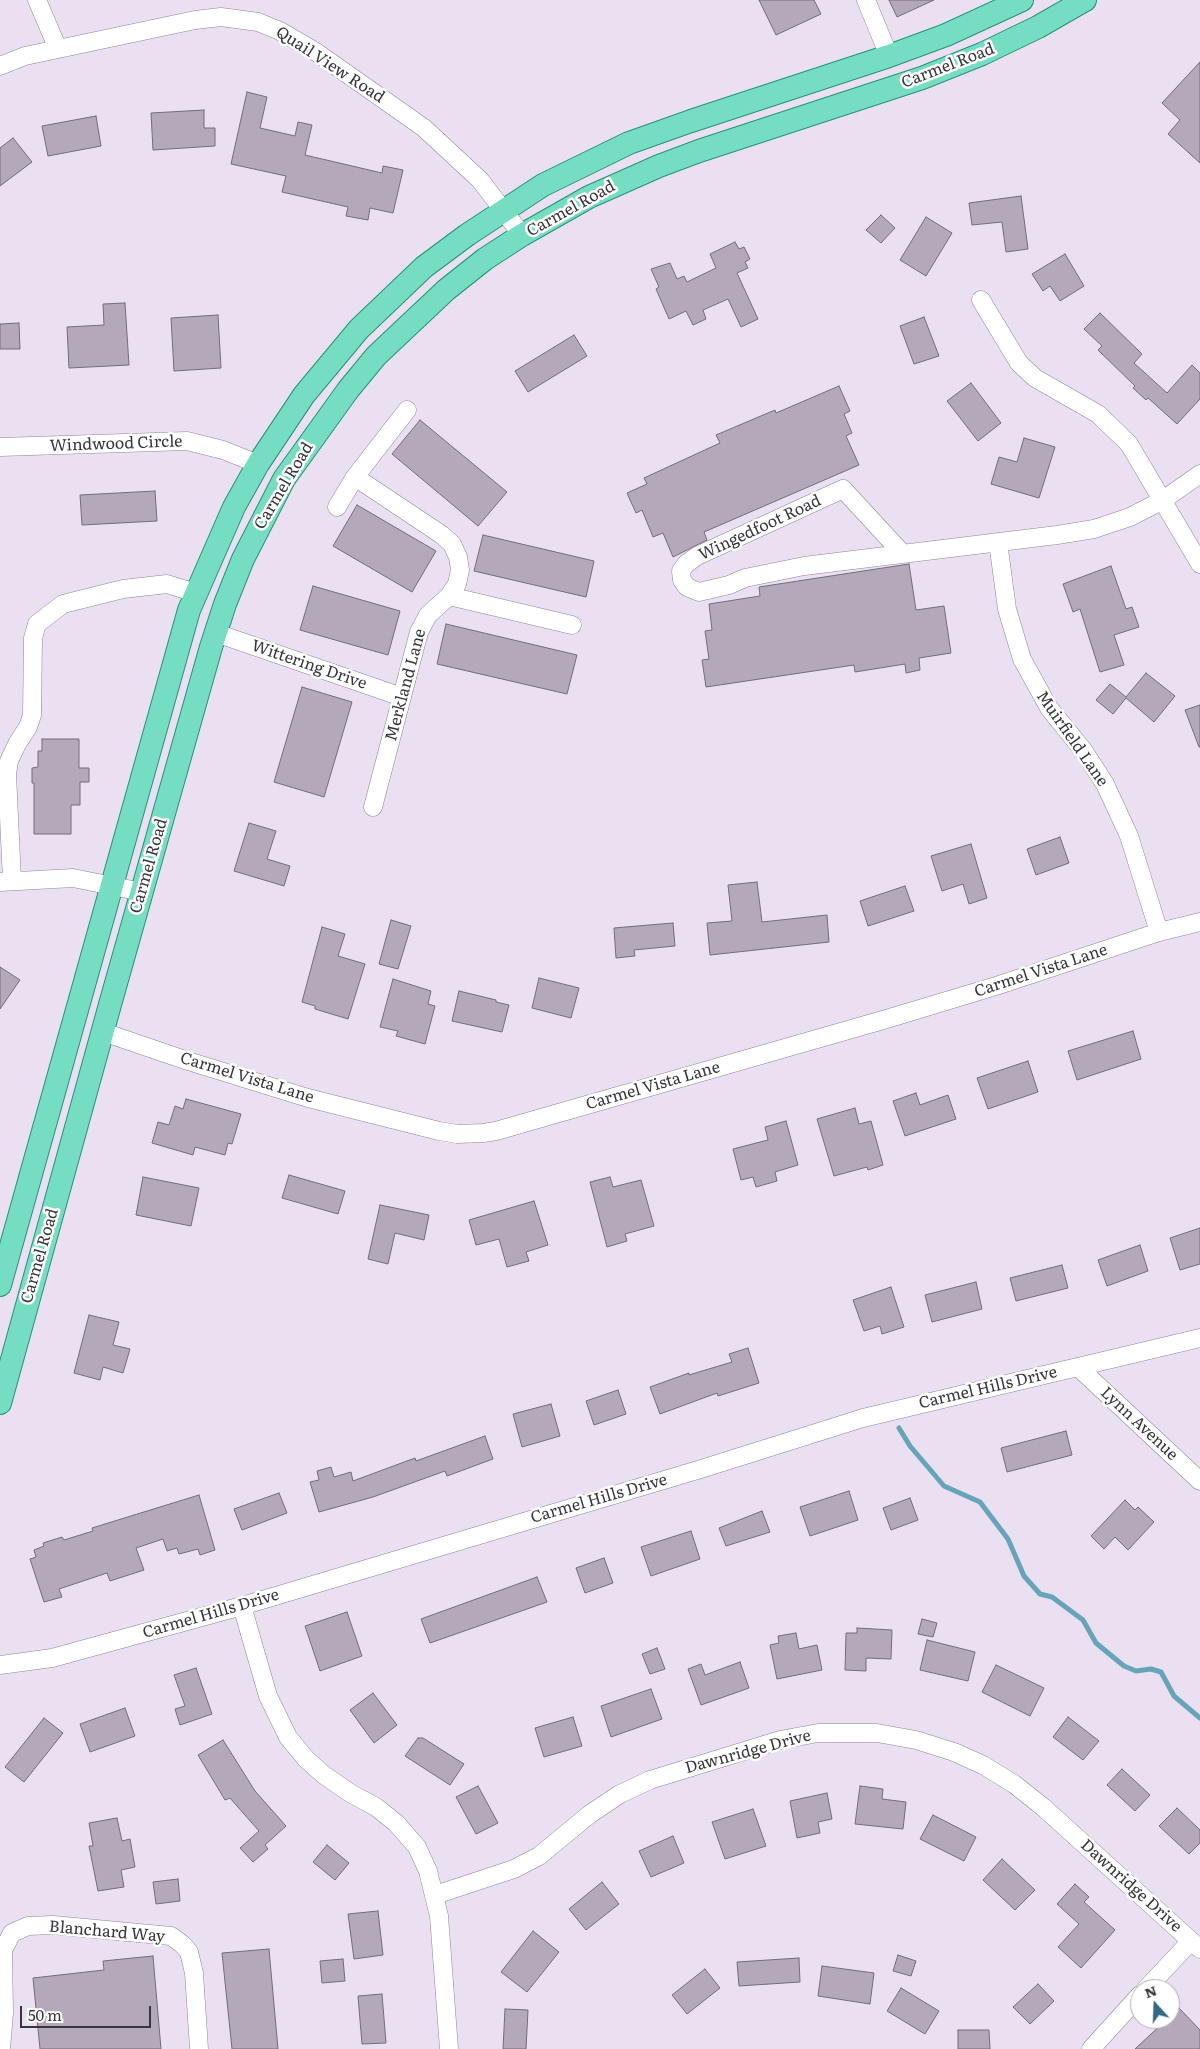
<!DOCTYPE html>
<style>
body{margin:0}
#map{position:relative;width:1200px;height:2049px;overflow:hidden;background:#eae0f2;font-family:Literata,serif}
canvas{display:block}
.north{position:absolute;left:1130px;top:1979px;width:50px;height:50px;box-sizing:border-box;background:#fff;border:1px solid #b0aeb1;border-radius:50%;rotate:340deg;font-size:14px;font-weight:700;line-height:20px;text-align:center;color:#39353c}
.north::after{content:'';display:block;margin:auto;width:18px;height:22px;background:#316c84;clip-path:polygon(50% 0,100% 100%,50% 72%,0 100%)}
.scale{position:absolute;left:20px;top:2006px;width:131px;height:22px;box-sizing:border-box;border:2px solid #39353c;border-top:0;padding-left:6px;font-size:15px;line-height:18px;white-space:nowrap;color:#39353c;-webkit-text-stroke:4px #fff;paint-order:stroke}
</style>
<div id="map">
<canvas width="1200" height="2049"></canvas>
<div class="north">N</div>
<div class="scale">50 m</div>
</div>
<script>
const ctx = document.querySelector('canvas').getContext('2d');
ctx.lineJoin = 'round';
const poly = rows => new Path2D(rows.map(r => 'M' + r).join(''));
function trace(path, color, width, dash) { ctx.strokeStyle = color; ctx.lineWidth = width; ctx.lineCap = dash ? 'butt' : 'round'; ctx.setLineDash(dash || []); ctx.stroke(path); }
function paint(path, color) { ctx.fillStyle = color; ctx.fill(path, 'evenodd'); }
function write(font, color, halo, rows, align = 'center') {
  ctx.font = font + ' Literata,serif'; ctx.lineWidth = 5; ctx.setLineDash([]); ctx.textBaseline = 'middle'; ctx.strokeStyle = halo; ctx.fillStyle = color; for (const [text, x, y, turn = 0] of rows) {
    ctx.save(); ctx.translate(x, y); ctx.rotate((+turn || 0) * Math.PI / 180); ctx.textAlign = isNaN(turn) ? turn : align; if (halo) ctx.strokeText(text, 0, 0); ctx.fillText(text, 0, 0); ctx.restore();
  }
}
trace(poly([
 [899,1428,910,1446,944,1486,980,1502,1008,1539,1024,1576,1040,1594,1052,1597,1083,1620,1096,1643,1124,1666,1136,1671,1151,1669,1161,1672,1174,1696,1200,1718]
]), '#66a5b8', 5);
const building = poly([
 [759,0,814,0,821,14,776,35,759,0],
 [889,0,934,0,897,17,889,0],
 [1200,62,1200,163,1168,134,1180,120,1162,103,1200,62],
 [247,92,267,97,260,128,295,136,298,122,312,125,305,155,382,173,383,166,403,170,393,213,370,208,368,220,346,216,348,207,282,192,286,176,231,164,247,92],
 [204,110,204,128,215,128,215,146,153,150,151,113,204,110],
 [96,116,101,146,48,156,42,126,96,116],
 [13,138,32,162,0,186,0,148,13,138],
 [1021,196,1028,249,1006,252,1002,222,972,225,969,203,1021,196],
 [881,215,895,228,881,243,866,230,881,215],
 [926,217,952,233,926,276,900,260,926,217],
 [735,242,739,249,744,247,750,259,745,262,748,268,737,273,758,319,741,327,728,299,703,310,706,319,693,325,686,311,669,319,656,289,659,287,651,269,670,263,677,279,684,276,687,282,716,268,710,254,735,242],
 [1065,254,1084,286,1060,301,1050,286,1043,291,1032,274,1065,254],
 [125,303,129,365,69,368,67,327,104,325,103,304,125,303],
 [1100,313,1142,354,1134,363,1167,393,1192,365,1200,373,1200,399,1177,424,1148,398,1146,400,1133,388,1135,386,1098,350,1102,346,1084,329,1100,313],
 [218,315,221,368,174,371,171,318,218,315],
 [924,317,939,356,914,364,900,326,924,317],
 [19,323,20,349,0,349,0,324,19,323],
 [574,335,587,356,528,392,515,371,574,335],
 [971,383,1001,423,978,441,947,401,971,383],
 [839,386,850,411,844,414,852,433,846,436,859,465,704,532,707,540,673,557,663,533,653,537,642,510,636,513,627,493,647,484,644,478,720,443,716,435,775,410,776,413,839,386],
 [420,420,507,492,478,526,392,454,420,420],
 [1024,438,1055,447,1039,498,991,484,999,457,1017,462,1024,438],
 [155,491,157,521,82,525,80,495,155,491],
 [357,505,436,551,412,592,333,546,357,505],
 [483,535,594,561,586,597,474,571,483,535],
 [909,564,916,610,944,606,951,653,919,658,920,670,906,673,905,664,855,672,854,665,706,687,702,660,709,659,705,631,712,630,709,604,760,596,759,587,909,564],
 [1111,566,1126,609,1132,607,1139,627,1114,635,1124,665,1100,672,1080,609,1073,612,1063,584,1111,566],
 [313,586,400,611,388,655,300,630,313,586],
 [446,624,577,655,567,694,437,664,446,624],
 [1146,673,1175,696,1154,722,1126,698,1113,714,1096,700,1110,684,1126,697,1146,673],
 [302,687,352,702,324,797,274,782,302,687],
 [1200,705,1200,747,1199,747,1185,710,1200,705],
 [42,739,79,739,79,768,89,768,89,782,80,782,80,805,71,805,71,834,34,834,34,783,32,783,32,768,38,767,38,751,42,751,42,739],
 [249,823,276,831,267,859,290,866,284,886,234,871,249,823],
 [1060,837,1069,863,1036,875,1027,849,1060,837],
 [971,844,987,898,969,904,963,884,942,891,931,856,971,844],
 [757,882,762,922,827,915,829,942,710,955,707,923,732,921,728,885,757,882],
 [905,886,914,911,868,926,860,901,905,886],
 [391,920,411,926,398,969,379,964,391,920],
 [673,923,675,946,634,950,635,956,616,958,614,928,673,923],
 [322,927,345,934,338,956,365,964,348,1019,315,1009,315,1006,302,1002,322,927],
 [0,967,20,980,0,1009,0,967],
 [539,978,579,988,571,1018,532,1008,539,978],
 [393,979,431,991,428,1004,435,1006,425,1044,396,1036,398,1031,380,1027,393,979],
 [459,991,496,1000,496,1002,509,1005,502,1032,452,1021,459,991],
 [1133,1031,1141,1059,1077,1080,1068,1051,1133,1031],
 [1028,1061,1038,1092,988,1109,977,1078,1028,1061],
 [916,1093,920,1105,948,1095,956,1119,905,1136,893,1101,916,1093],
 [186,1099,241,1114,232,1144,228,1143,225,1155,195,1147,193,1155,152,1143,158,1122,169,1125,175,1106,183,1109,186,1099],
 [855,1108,859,1124,871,1121,883,1165,868,1170,867,1167,834,1176,817,1119,855,1108],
 [786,1121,798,1165,775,1172,777,1181,756,1187,753,1177,741,1180,733,1149,768,1140,765,1127,786,1121],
 [289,1175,345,1191,338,1214,282,1198,289,1175],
 [143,1177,199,1188,191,1226,136,1215,143,1177],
 [610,1177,613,1187,641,1180,654,1226,625,1234,627,1241,607,1247,590,1182,610,1177],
 [534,1201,548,1245,526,1252,529,1261,507,1267,499,1239,476,1245,469,1220,534,1201],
 [380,1205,429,1215,424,1240,395,1233,388,1264,368,1259,380,1205],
 [1200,1228,1200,1264,1180,1270,1170,1238,1200,1228],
 [1140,1245,1148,1271,1107,1286,1098,1260,1140,1245],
 [1062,1265,1068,1288,1016,1301,1010,1278,1062,1265],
 [976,1282,982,1309,932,1322,925,1295,976,1282],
 [891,1287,904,1327,882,1334,880,1326,864,1331,853,1300,891,1287],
 [89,1315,119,1322,113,1345,130,1349,123,1373,103,1367,100,1380,74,1373,89,1315],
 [748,1348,759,1383,718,1396,717,1393,660,1414,650,1387,689,1373,689,1375,732,1362,729,1354,748,1348],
 [618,1390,626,1414,594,1425,586,1401,618,1390],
 [551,1404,560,1436,522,1447,513,1414,551,1404],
 [1066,1431,1072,1455,1007,1472,1001,1448,1066,1431],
 [485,1436,493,1459,447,1476,445,1471,373,1497,319,1512,310,1482,319,1480,317,1471,331,1467,334,1477,351,1472,353,1481,415,1458,416,1461,485,1436],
 [849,1491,858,1520,810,1536,800,1507,849,1491],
 [279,1493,287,1513,242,1530,234,1509,279,1493],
 [199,1495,215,1550,200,1555,198,1549,179,1554,177,1548,167,1551,163,1539,136,1548,144,1570,110,1581,107,1573,59,1589,62,1597,44,1602,30,1559,36,1557,34,1550,44,1546,43,1543,62,1537,64,1540,93,1531,92,1528,199,1495],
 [910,1498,918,1520,891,1530,883,1508,910,1498],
 [1125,1500,1135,1510,1138,1507,1154,1522,1128,1550,1115,1537,1104,1549,1091,1536,1125,1500],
 [762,1511,770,1532,726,1546,719,1528,762,1511],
 [691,1531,700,1559,651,1576,641,1547,691,1531],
 [604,1558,613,1583,585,1593,576,1568,604,1558],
 [537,1577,547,1602,430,1643,421,1619,537,1577],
 [347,1612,362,1656,320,1671,305,1626,347,1612],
 [922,1619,937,1623,933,1637,918,1634,922,1619],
 [857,1628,892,1630,891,1659,866,1658,866,1671,845,1670,846,1633,857,1633,857,1628],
 [796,1633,799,1649,817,1645,822,1670,777,1679,770,1645,779,1643,778,1636,796,1633],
 [927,1640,975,1652,968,1681,920,1670,927,1640],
 [657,1648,665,1669,650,1674,642,1654,657,1648],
 [740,1662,749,1688,701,1705,688,1669,701,1664,705,1675,740,1662],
 [996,1665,1044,1688,1030,1716,982,1692,996,1665],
 [196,1668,212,1714,180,1725,175,1709,185,1706,174,1675,196,1668],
 [651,1689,662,1719,611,1737,601,1706,651,1689],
 [373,1693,397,1725,374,1743,350,1710,373,1693],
 [125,1708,135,1736,90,1752,80,1724,125,1708],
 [573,1717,582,1746,544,1757,535,1728,573,1717],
 [1068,1717,1099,1741,1083,1760,1053,1737,1068,1717],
 [44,1718,63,1733,24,1782,5,1767,44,1718],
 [418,1738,423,1738,464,1764,450,1785,405,1756,418,1738],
 [223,1740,255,1791,286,1826,265,1845,268,1849,253,1862,240,1848,259,1831,230,1798,225,1800,198,1755,223,1740],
 [1122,1769,1150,1795,1135,1811,1107,1785,1122,1769],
 [478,1786,498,1823,476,1834,456,1797,478,1786],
 [860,1786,883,1789,882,1799,906,1802,903,1829,855,1824,860,1786],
 [827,1793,832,1819,818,1822,820,1833,797,1838,790,1801,827,1793],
 [1177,1808,1200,1830,1200,1843,1189,1854,1159,1826,1177,1808],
 [753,1809,766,1846,725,1859,712,1822,753,1809],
 [933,1815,976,1837,964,1861,920,1839,933,1815],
 [117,1818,122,1841,130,1839,135,1867,121,1870,124,1887,98,1891,89,1846,93,1846,89,1823,117,1818],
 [673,1836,684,1863,651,1877,639,1851,673,1836],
 [327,1845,349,1863,335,1880,313,1862,327,1845],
 [1002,1859,1035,1890,1015,1910,983,1880,1002,1859],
 [178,1879,180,1901,156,1904,153,1882,178,1879],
 [602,1882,619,1904,586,1930,569,1909,602,1882],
 [1075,1884,1089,1897,1084,1902,1115,1930,1081,1968,1058,1947,1079,1924,1057,1904,1075,1884],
 [378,1911,383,1955,354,1959,348,1914,378,1911],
 [533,1931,559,1952,527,1992,501,1972,533,1931],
 [269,1949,278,2049,232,2049,222,1953,269,1949],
 [898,1955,916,1961,911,1976,893,1971,898,1955],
 [153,1956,161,2049,40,2049,33,1978,104,1970,103,1961,153,1956],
 [799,1958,800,1982,739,1986,737,1962,799,1958],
 [343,1959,345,1981,322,1983,320,1961,343,1959],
 [822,1966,874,1973,870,2004,818,1996,822,1966],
 [705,1969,720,1988,687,2014,672,1995,705,1969],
 [1038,1984,1054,2001,1030,2024,1013,2007,1038,1984],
 [901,1988,939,2011,925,2034,887,2011,901,1988],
 [382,1994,386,2043,362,2044,358,1996,382,1994],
 [1179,2008,1200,2030,1200,2049,1135,2049,1167,2019,1170,2019,1170,2016,1179,2008],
 [505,2009,528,2010,526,2049,503,2049,505,2009],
 [958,2030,989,2030,990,2049,958,2049,958,2030]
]);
paint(building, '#b3a9ba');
trace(building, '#746b7b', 1);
const minor = poly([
 [37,0,58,49],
 [866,0,889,56],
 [0,66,25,56,195,20,221,17,258,22,280,31,316,52,424,128,480,180,522,235],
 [981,300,1019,363,1035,378,1098,414,1129,444,1200,564],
 [0,447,187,441,223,450,258,464],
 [355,477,442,535,452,544,458,557,460,570,457,584,449,596,428,615,419,632,373,807],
 [337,507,355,477,407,410],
 [998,542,1007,609,1022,659,1049,708,1083,750,1105,784,1129,836,1159,932],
 [902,553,843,489,697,556,686,564,681,571,682,580,687,587,699,592,729,585,745,578,804,566,1057,535,1094,529,1130,517,1163,500,1200,474],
 [449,596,572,625],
 [216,633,402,697],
 [12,881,7,774,9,761,17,744,28,727,32,715,33,638,37,624,63,604,123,589,167,584,196,593],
 [0,882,73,878,142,892],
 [103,1032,188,1061,308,1098,439,1131,457,1134,483,1133,496,1131,883,1020,996,986,1159,932,1200,922],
 [1078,1367,1200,1481],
 [242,1606,268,1696,288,1737,306,1759,324,1775,350,1793,376,1807,396,1823,417,1847,428,1871,439,1916,449,2049],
 [0,1665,52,1658,242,1606,701,1469,863,1418,1200,1338],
 [435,1895,514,1869,539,1856,590,1814,620,1794,650,1780,780,1740,818,1733,877,1733,916,1740,954,1752,983,1765,1014,1784,1043,1807,1200,1949],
 [1146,1989,1191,1941],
 [1,2049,4,2013,3,1950,12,1933,28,1926,53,1925,171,1936,182,1944,189,1952,194,1973,199,2049],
 [1091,2049,1140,1995]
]);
const major = poly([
 [0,1285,189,610,234,507,258,464,304,395,359,329,424,267,467,235,543,185,629,143,691,121,889,56,946,35,1022,0],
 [0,1403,111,1001,211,647,225,604,243,559,284,479,348,390,376,356,446,290,485,259,522,235,589,197,659,166,699,151,922,78,982,54,1038,27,1085,0]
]);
trace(minor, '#8f8596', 19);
trace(major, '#249378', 24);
trace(minor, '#fff', 18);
trace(major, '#75ddc1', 22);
write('16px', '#39353c', '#fff', [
 ["Quail View Road",330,65,33],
 ["Carmel Road",948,66,-21],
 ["Carmel Road",571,209,-29],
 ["Windwood Circle",116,444,-2],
 ["Carmel Road",284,486,-59],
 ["Wingedfoot Road",760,528,-25],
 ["Wittering Drive",309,665,19],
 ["Merkland Lane",406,685,-75],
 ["Muirfield Lane",1072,739,55],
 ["Carmel Road",149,866,-74],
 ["Carmel Vista Lane",1041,971,-18],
 ["Carmel Vista Lane",247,1078,17],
 ["Carmel Vista Lane",653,1086,-16],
 ["Carmel Road",40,1256,-74],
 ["Carmel Hills Drive",988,1388,-13],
 ["Lynn Avenue",1139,1424,43],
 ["Carmel Hills Drive",599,1499,-16],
 ["Carmel Hills Drive",211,1614,-16],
 ["Dawnridge Drive",748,1752,-15],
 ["Dawnridge Drive",1131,1886,42],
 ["Blanchard Way",107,1932,5]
]);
</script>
